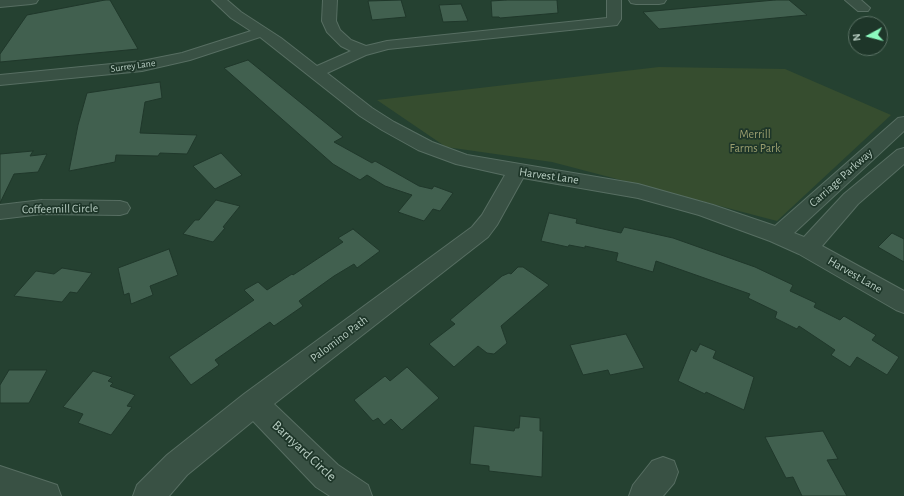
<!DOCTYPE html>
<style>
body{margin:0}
#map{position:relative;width:904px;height:496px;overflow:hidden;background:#254131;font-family:"Alegreya Sans",sans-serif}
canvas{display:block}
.north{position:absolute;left:848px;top:16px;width:40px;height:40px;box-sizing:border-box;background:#1e3629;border:1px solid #5b7265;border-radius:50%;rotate:263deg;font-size:11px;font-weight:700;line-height:16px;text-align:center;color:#b6cbc0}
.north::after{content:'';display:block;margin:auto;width:14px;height:18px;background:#8cfabf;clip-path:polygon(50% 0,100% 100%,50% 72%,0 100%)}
</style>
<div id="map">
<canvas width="904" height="496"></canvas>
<div class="north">N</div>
</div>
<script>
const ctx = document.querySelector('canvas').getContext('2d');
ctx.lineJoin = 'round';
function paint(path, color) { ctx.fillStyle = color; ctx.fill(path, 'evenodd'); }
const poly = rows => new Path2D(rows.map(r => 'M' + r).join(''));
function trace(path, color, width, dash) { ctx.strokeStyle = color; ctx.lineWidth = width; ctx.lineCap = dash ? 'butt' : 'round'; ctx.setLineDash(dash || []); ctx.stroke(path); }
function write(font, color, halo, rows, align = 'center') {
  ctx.font = font + ' "Alegreya Sans",sans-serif'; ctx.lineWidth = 3.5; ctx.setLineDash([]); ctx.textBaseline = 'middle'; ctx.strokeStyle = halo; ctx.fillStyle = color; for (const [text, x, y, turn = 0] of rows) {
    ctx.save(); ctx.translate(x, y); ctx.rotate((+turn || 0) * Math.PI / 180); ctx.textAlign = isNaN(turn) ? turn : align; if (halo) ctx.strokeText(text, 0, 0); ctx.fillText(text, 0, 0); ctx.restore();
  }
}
paint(poly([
 [659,67,785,69,891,115,777,221,552,162,446,147,377,100]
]), '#364d2f');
const building = poly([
 [105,0,110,0,138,49,0,62,0,54,27,15,105,0],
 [401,0,406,17,372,20,368,1,401,0],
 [506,0,557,0,558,13,500,18,499,17,492,17,491,1,506,0],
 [775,0,789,0,807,15,659,29,643,12,775,0],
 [461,4,468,21,443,22,439,5,461,4],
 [248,60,343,137,334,142,372,163,375,161,419,186,432,189,434,186,453,193,440,211,433,209,424,221,398,212,412,195,385,186,367,175,360,180,333,164,224,68,248,60],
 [160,82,162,98,145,102,140,133,197,135,187,154,160,153,158,156,116,155,115,162,69,171,78,125,87,93,160,82],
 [33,151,30,156,47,154,38,172,14,174,0,203,0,154,33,151],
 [221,153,242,175,215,189,193,166,221,153],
 [216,200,240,206,223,227,225,228,213,242,183,234,195,220,199,220,216,200],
 [549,213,577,219,576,223,621,233,624,227,673,238,755,267,793,285,790,291,816,303,814,307,840,320,844,316,876,335,872,340,899,357,887,375,857,357,850,367,831,355,835,350,799,326,797,329,775,318,777,312,748,298,750,294,656,261,653,272,616,261,618,253,585,246,585,248,569,245,568,247,541,241,549,213],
 [353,229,380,251,357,268,354,264,334,276,299,301,303,306,274,326,270,322,215,360,219,365,191,385,169,357,254,300,244,290,258,282,267,290,292,274,293,275,343,242,338,238,353,229],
 [892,233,904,239,904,262,878,247,892,233],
 [169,249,178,275,150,286,153,295,131,304,129,293,124,295,118,268,169,249],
 [518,267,523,267,549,285,501,326,507,343,494,354,487,353,478,346,454,367,429,344,455,324,450,320,502,276,509,273,511,274,518,267],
 [62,268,92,273,77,293,70,292,62,302,14,296,36,271,54,274,62,268],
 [626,334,644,368,610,375,608,370,583,375,570,345,626,334],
 [700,344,716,351,713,358,754,377,744,410,706,392,705,394,678,381,691,349,696,352,700,344],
 [407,367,439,398,402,430,391,419,384,425,378,418,373,421,354,400,385,376,390,381,407,367],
 [9,370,47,370,29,403,0,403,0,385,9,370],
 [93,371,112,377,108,381,113,383,110,386,135,395,127,406,132,407,111,435,78,423,83,414,63,407,93,371],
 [520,416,540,418,540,431,543,431,542,477,489,471,489,466,470,464,474,426,514,431,515,428,519,428,520,416],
 [823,431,838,459,827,460,847,496,802,496,793,477,786,478,765,437,823,431]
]);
paint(building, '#41604f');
trace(building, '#20382b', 1);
const minor = poly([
 [0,0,38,0,36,3,31,4,0,7,0,0],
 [212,0,227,0,241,12,281,38,317,66,351,51,341,46,327,32,322,21,323,0,337,0,336,21,340,30,351,40,366,46,387,41,607,18,607,0,621,0,621,19,617,25,388,49,366,55,327,73,372,108,394,122,432,142,467,155,638,184,713,205,775,226,898,118,904,117,904,131,794,233,804,237,844,194,897,150,904,148,904,164,858,204,822,246,904,291,904,313,896,310,799,254,770,241,699,215,638,198,523,178,497,225,488,237,274,404,338,465,368,485,372,496,330,496,316,487,253,421,187,475,169,496,133,496,137,485,167,455,244,394,472,227,482,215,505,175,456,164,418,150,382,130,360,116,260,37,190,60,142,71,0,85,0,75,142,61,182,53,251,31,231,18,212,0],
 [629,0,666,0,664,3,659,4,636,4,631,3,629,0],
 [845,0,861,0,870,8,868,11,858,11,845,0],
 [42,200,120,201,127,203,130,208,127,213,120,215,42,214,0,219,0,205,42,200],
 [663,457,674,461,678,472,674,483,663,496,629,496,633,485,652,461,663,457],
 [0,466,57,485,61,496,0,496,0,466]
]);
trace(minor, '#576e62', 2);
paint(minor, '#395144');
write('10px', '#b6cbc0', '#1e3629', [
 ["Surrey Lane",133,66,-8]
]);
write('12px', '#999d6d', '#1e3629', [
 ["Merrill",755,134],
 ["Farms Park",755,148]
]);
write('12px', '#b6cbc0', '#1e3629', [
 ["Harvest Lane",549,176,8],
 ["Carriage Parkway",841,178,-42],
 ["Coffeemill Circle",60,209,-1],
 ["Harvest Lane",855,275,30],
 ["Palomino Path",339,339,-37]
]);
write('14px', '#b6cbc0', '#1e3629', [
 ["Barnyard Circle",304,451,43]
]);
</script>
